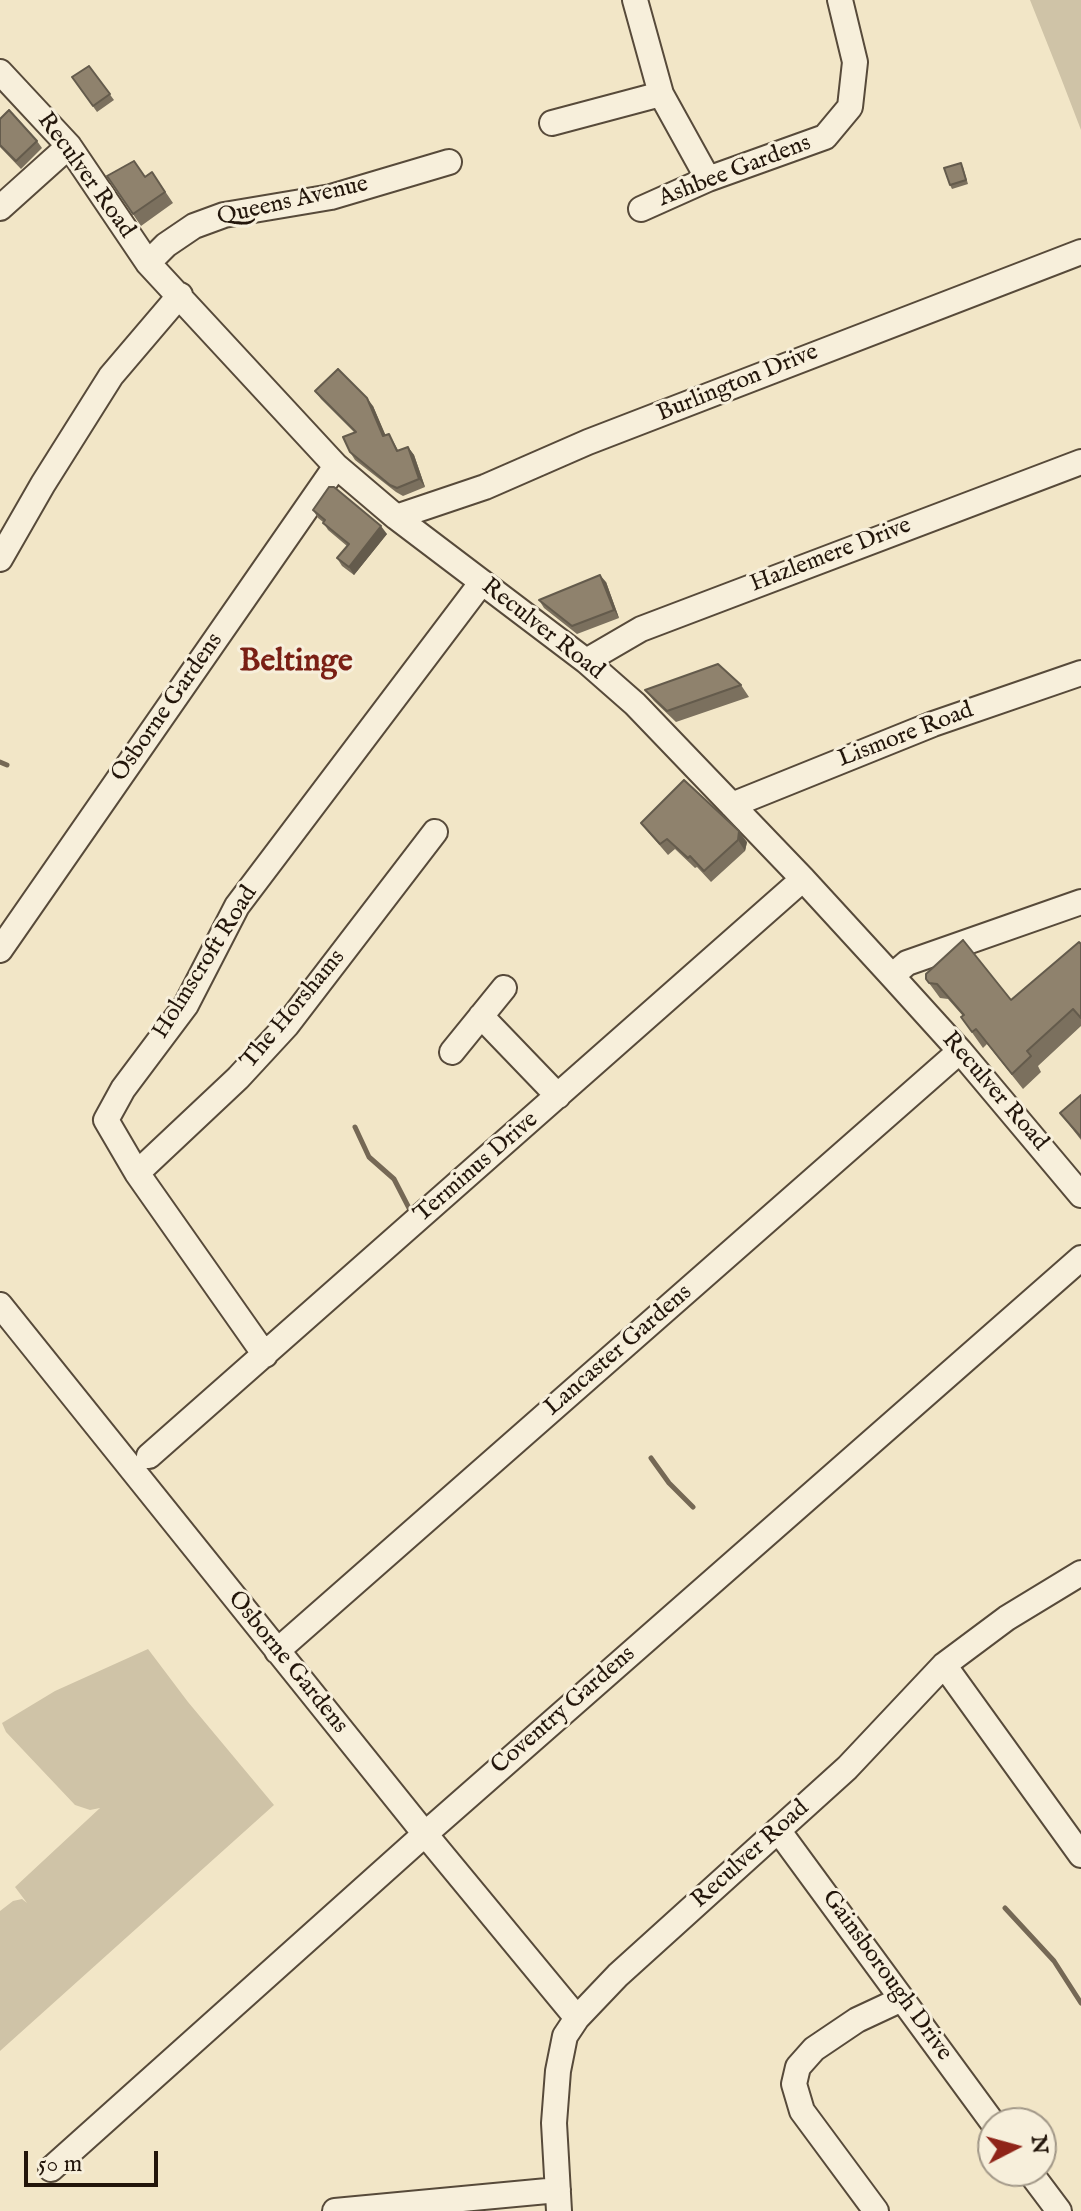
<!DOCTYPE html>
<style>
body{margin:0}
#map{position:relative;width:1081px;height:2211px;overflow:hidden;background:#f2e6c7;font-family:"IM FELL English",serif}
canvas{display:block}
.north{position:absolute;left:977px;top:2107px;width:80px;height:80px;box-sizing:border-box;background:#f7efdb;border:2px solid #a29888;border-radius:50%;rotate:84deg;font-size:22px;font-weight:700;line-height:32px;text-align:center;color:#23160b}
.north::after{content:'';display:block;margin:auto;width:28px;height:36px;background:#8f2418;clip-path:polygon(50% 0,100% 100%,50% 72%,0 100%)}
.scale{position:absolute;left:24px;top:2151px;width:134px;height:36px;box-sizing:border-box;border:4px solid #23160b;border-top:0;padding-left:10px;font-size:24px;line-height:28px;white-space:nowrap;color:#23160b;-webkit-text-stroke:6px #f7efdb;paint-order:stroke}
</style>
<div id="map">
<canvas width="1081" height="2211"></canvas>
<div class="north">N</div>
<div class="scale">50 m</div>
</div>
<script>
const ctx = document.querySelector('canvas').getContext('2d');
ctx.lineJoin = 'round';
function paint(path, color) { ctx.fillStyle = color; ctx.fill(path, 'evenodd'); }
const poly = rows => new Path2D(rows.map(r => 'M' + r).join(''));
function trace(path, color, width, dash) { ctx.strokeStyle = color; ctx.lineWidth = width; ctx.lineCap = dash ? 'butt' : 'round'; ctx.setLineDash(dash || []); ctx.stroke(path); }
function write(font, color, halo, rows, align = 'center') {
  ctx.font = font + ' "IM FELL English",serif'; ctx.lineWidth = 6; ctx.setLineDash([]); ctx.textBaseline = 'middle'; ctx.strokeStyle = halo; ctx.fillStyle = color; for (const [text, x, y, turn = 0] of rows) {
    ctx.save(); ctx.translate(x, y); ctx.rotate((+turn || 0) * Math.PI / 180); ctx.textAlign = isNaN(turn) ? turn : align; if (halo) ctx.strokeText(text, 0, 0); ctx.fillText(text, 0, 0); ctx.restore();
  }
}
paint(poly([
 [1030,0,1081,0,1081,130,1061,78],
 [148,1649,188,1702,274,1805,0,2051,0,1911,13,1901,22,1899,27,1903,15,1887,100,1808,90,1810,75,1805,6,1732,2,1723,55,1691]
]), '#cfc3a7');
trace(poly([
 [0,762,7,765],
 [355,1127,369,1157,394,1179,410,1210],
 [651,1458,669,1483,693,1507],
 [1005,1908,1054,1961,1081,2003]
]), '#756855', 5);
const minor = poly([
 [635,0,661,94,708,179],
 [0,72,69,146,148,263,336,466,396,517,586,661,635,704,803,879,892,976,960,1051,1081,1195],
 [552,123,661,94],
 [0,208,69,146],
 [641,209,708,179,825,137,850,107,855,62,840,0],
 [148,263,166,245,194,226,224,215,331,197,449,162],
 [396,517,485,487,588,442,1081,252],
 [0,559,43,484,111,376,180,295],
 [586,661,641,629,1081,462],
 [732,805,933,724,1081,673],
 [0,950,336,466],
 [892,976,907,963,1081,902],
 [481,1016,558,1096],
 [452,1052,504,988],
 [137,1173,238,1078,287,1025,435,832],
 [0,1305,425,1834,577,2018],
 [265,1355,137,1173,106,1120,123,1089,186,1005,237,906,482,582],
 [149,1456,803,879],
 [277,1651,960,1051],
 [944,1665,1081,1855],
 [778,1830,993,2123],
 [51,2169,425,1834,1081,1258],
 [1029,2171,1059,2211],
 [335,2211,558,2190],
 [559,2211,554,2123,558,2071,565,2036,577,2018,618,1975,847,1768,944,1665,1007,1618,1081,1573],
 [876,2211,802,2111,794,2084,798,2067,814,2049,857,2020,902,1999]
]);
trace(minor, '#574a3a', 28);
trace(minor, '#f7efdb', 24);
paint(poly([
 [89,66,114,100,97,112,72,77],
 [0,119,37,141,42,148,21,169,0,147],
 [963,167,968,184,952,189,950,185],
 [152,172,173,203,141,226,107,176,145,176],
 [315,391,373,406,385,435,389,434,398,450,408,447,414,455,425,487,403,496,396,492,355,460,350,452,354,432,321,399],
 [313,510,387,534,354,575,342,566,337,558,347,546,328,530,323,522,318,518],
 [606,582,619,618,577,634,544,608,539,600],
 [741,685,749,697,676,722,654,701,645,690],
 [641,823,747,842,745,851,711,882,697,867,695,868,675,849,668,855,649,833],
 [1081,944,1081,1026,1038,1066,1041,1072,1023,1089,987,1044,983,1048,961,1017,963,1016,948,999,940,998,926,979,1011,1000],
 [1081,1095,1081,1140,1060,1113]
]), '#7b705e');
paint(poly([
 [367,398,373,406,389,443,383,436],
 [408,447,414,455,425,487,419,479],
 [381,526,387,534,354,575,349,567],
 [600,575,606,582,619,618,614,610],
 [739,831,747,842,745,851,738,840]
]), '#645b4c');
const building = poly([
 [89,66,110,94,93,106,72,77,89,66],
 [9,110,37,141,16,161,0,145,0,119,9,110],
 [134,161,145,177,152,172,165,192,133,214,107,176,134,161],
 [961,163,966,180,950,185,944,168,961,163],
 [338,369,367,398,383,436,389,434,397,451,408,447,419,479,397,488,390,485,350,452,343,437,356,432,315,391,338,369],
 [329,487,334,487,381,526,349,567,337,558,349,544,323,523,325,520,313,510,329,487],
 [600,575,614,610,572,626,539,600,600,575],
 [718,664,741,685,667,711,645,690,718,664],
 [684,780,739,831,738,840,704,871,690,856,688,858,667,839,660,844,641,823,684,780],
 [963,940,1011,1000,1079,942,1081,944,1081,1018,1073,1009,1027,1051,1031,1056,1012,1074,976,1029,972,1032,961,1017,964,1015,937,984,929,983,926,979,926,974,963,940],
 [1081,1095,1081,1137,1060,1113,1081,1095]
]);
paint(building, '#8f826d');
trace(building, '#645b4c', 2);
write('24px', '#23160b', '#f7efdb', [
 ["Ashbee Gardens",735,172,-21],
 ["Reculver Road",85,176,54],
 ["Queens Avenue",293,202,-13],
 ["Burlington Drive",738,384,-22],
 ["Hazlemere Drive",831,556,-21],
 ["Reculver Road",542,630,38],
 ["Osborne Gardens",168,708,-55],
 ["Lismore Road",906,736,-21],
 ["Holmscroft Road",206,963,-58],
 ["The Horshams",294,1010,-50],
 ["Reculver Road",994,1092,49],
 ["Terminus Drive",477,1168,-41],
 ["Lancaster Gardens",619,1351,-41],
 ["Osborne Gardens",287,1663,51],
 ["Coventry Gardens",564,1711,-41],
 ["Reculver Road",751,1855,-42],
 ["Gainsborough Drive",886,1976,54]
]);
write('bold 32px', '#7a1f14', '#f7efdb', [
 ["Beltinge",296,663]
]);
</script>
